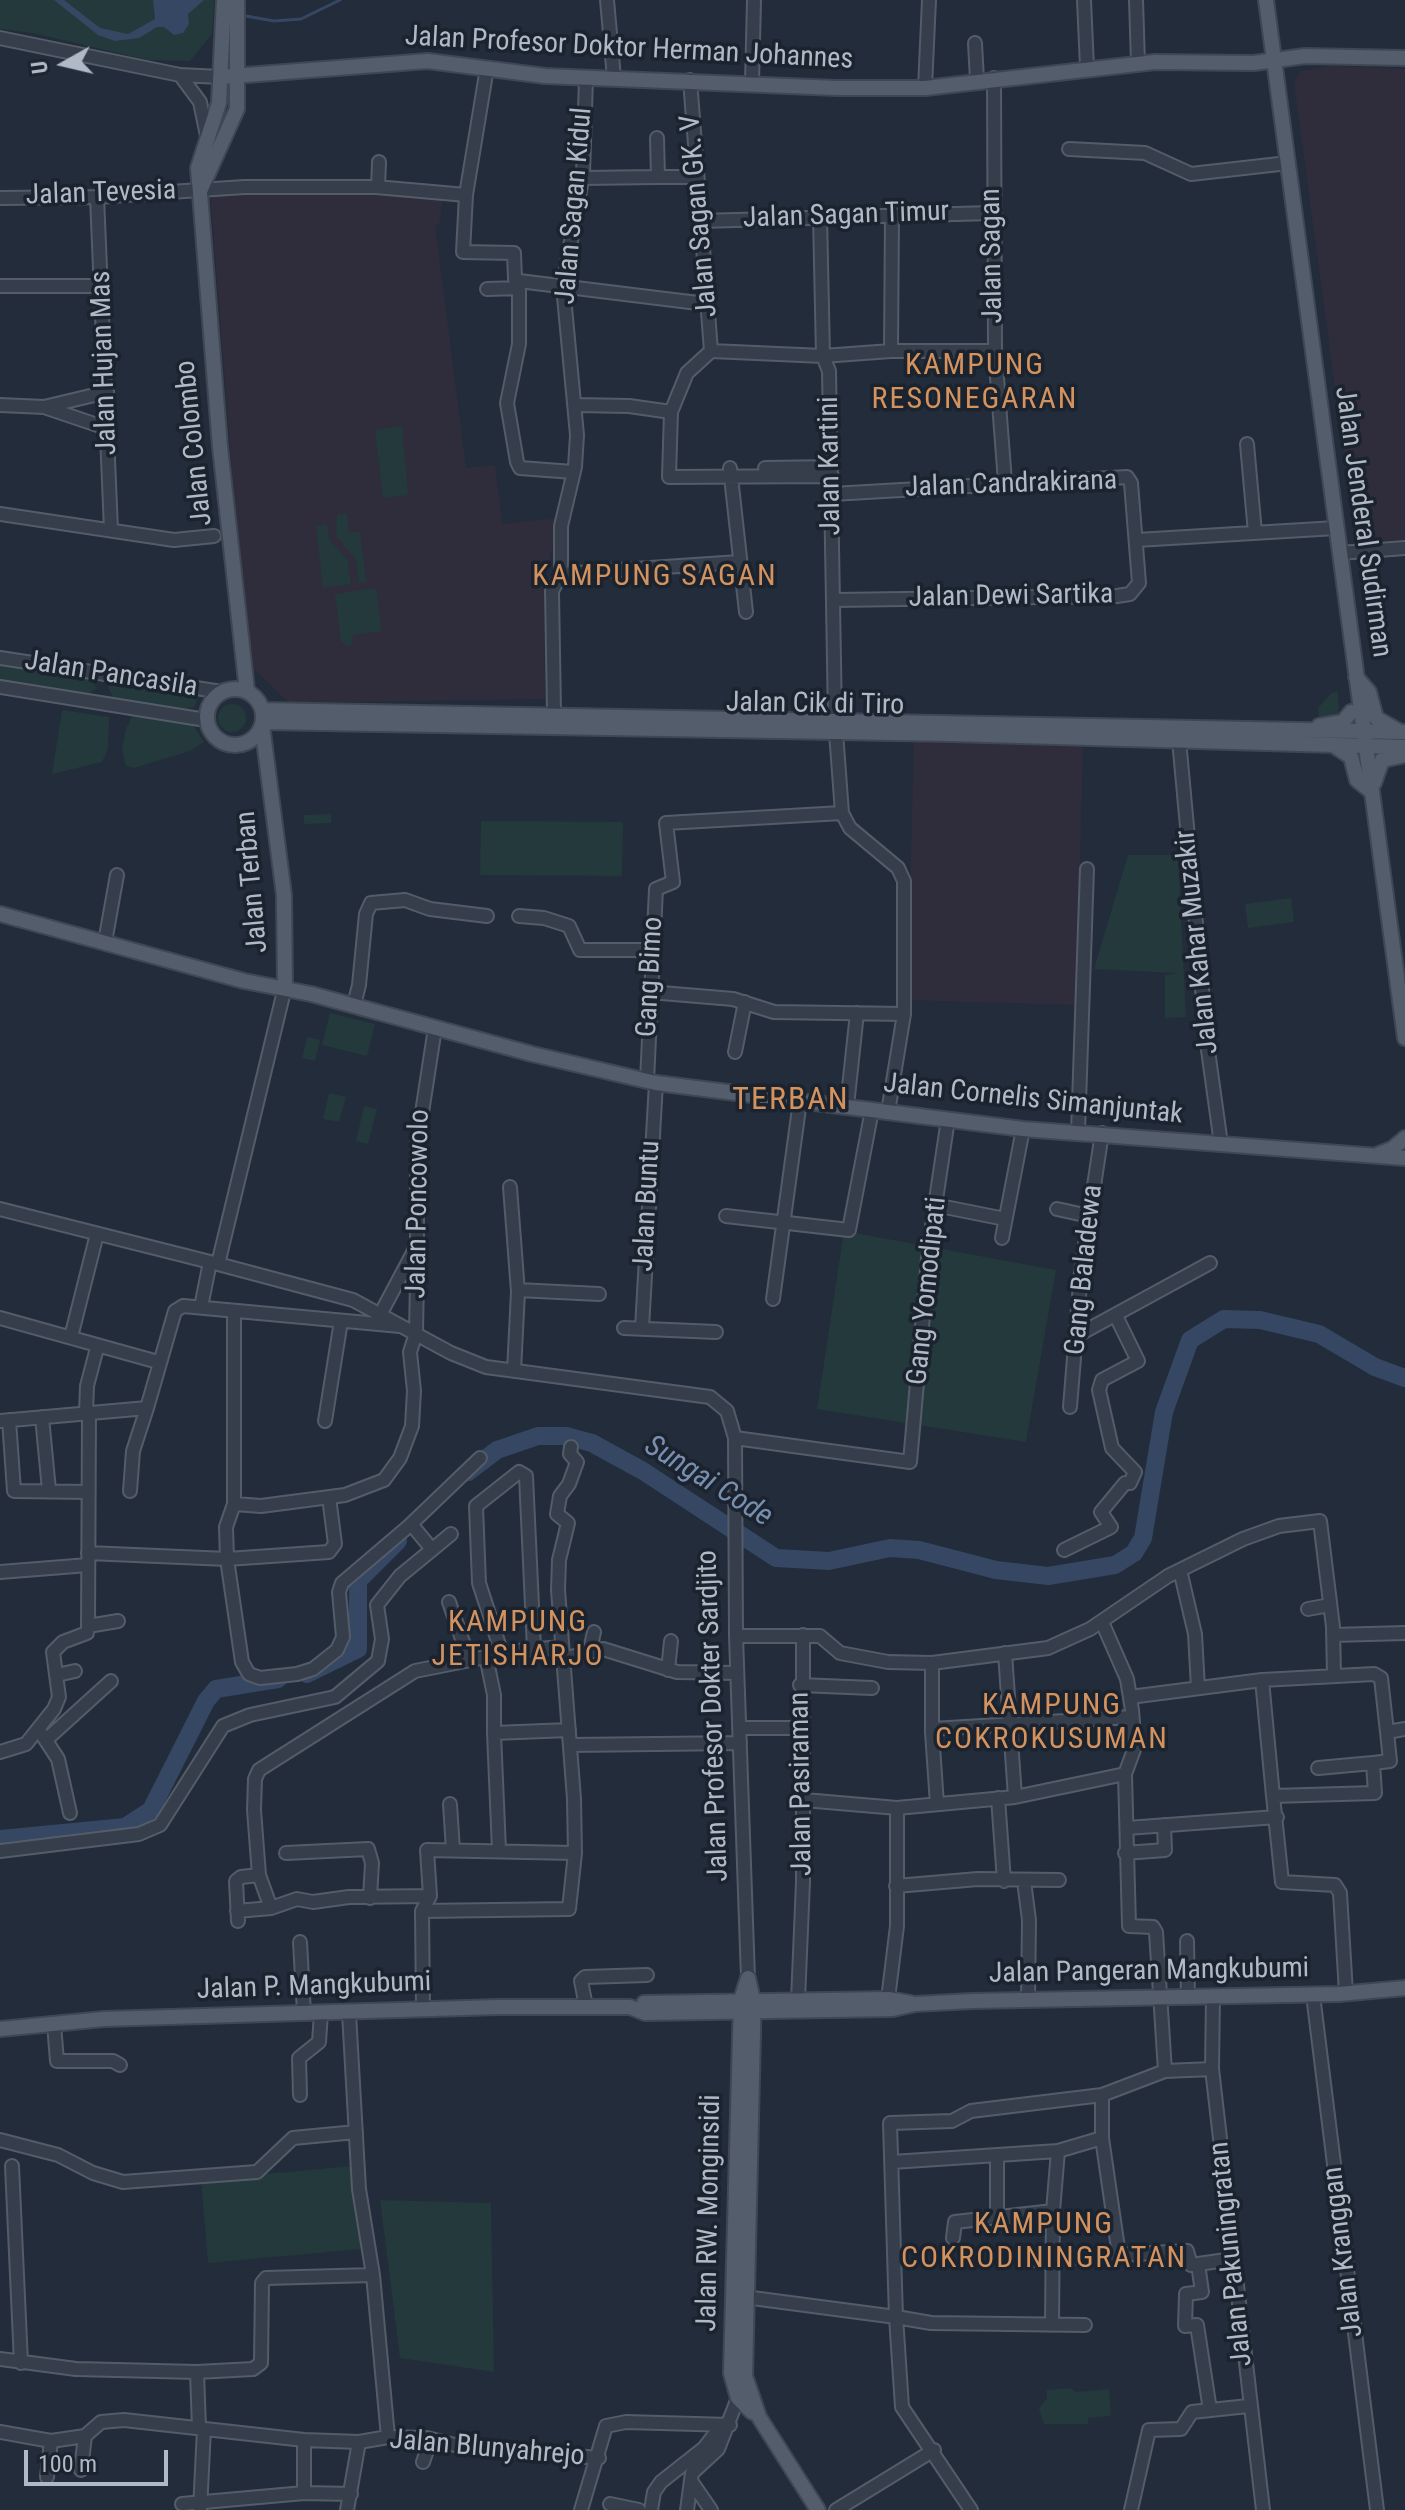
<!DOCTYPE html>
<style>
body{margin:0}
#map{position:relative;width:1405px;height:2510px;overflow:hidden;background:#222c3a;font-family:"Roboto Condensed",sans-serif}
canvas{display:block}
.north{position:absolute;left:24px;top:24px;width:80px;height:80px;-webkit-text-stroke:6px #1b232f;paint-order:stroke;rotate:262deg;font-size:22px;font-weight:700;line-height:32px;text-align:center;color:#b1b9c7}
.north::after{content:'';display:block;margin:auto;width:28px;height:36px;background:#b1b9c7;clip-path:polygon(50% 0,100% 100%,50% 72%,0 100%)}
.scale{position:absolute;left:24px;top:2450px;width:144px;height:36px;box-sizing:border-box;border:4px solid #b1b9c7;border-top:0;padding-left:10px;font-size:24px;line-height:28px;white-space:nowrap;color:#b1b9c7;-webkit-text-stroke:6px #1b232f;paint-order:stroke}
</style>
<div id="map">
<canvas width="1405" height="2510"></canvas>
<div class="north">U</div>
<div class="scale">100 m</div>
</div>
<script>
const ctx = document.querySelector('canvas').getContext('2d');
ctx.lineJoin = 'round';
function paint(path, color) { ctx.fillStyle = color; ctx.fill(path, 'evenodd'); }
const poly = rows => new Path2D(rows.map(r => 'M' + r).join(''));
function trace(path, color, width, dash) { ctx.strokeStyle = color; ctx.lineWidth = width; ctx.lineCap = dash ? 'butt' : 'round'; ctx.setLineDash(dash || []); ctx.stroke(path); }
function write(font, color, halo, rows, align = 'center') {
  ctx.font = font + ' "Roboto Condensed",sans-serif'; ctx.lineWidth = 7; ctx.setLineDash([]); ctx.textBaseline = 'middle'; ctx.strokeStyle = halo; ctx.fillStyle = color; for (const [text, x, y, turn = 0] of rows) {
    ctx.save(); ctx.translate(x, y); ctx.rotate((+turn || 0) * Math.PI / 180); ctx.textAlign = isNaN(turn) ? turn : align; if (halo) ctx.strokeText(text, 0, 0); ctx.fillText(text, 0, 0); ctx.restore();
  }
}
paint(poly([
 [1331,66,1405,69,1405,540,1356,543,1294,83,1301,71],
 [214,192,444,193,439,224,435,225,466,468,495,465,502,524,560,518,544,579,545,699,289,703,253,668,233,485,211,202],
 [914,742,1083,747,1076,1005,907,1000]
]), '#2f2d3c');
paint(poly([
 [0,0,214,0,212,34,190,61,148,60,32,33,0,29],
 [402,426,408,495,383,498,375,430],
 [347,513,349,533,360,532,366,582,359,583,356,559,336,536,337,515],
 [327,524,330,541,348,561,351,584,323,588,316,526],
 [376,588,382,631,352,635,353,643,349,647,341,641,335,594],
 [0,664,88,677,97,688,88,694,0,681],
 [113,681,193,692,197,701,194,707,186,709,113,698,108,687],
 [1338,692,1339,716,1319,718,1318,708,1331,693],
 '218 718a14 14 0 1 1 28 0a14 14 0 1 1-28 0Z',
 [62,710,109,717,108,749,102,762,52,774],
 [134,712,192,723,204,742,190,751,134,768,126,766,122,750,126,729],
 [331,814,331,823,304,824,304,815],
 [481,821,623,822,622,876,480,875],
 [1128,855,1178,855,1186,1017,1165,1018,1165,975,1177,973,1094,969],
 [1291,898,1294,922,1248,928,1245,904],
 [330,1013,375,1024,367,1056,322,1045],
 [307,1037,320,1040,315,1061,302,1058],
 [329,1093,346,1097,339,1122,323,1119],
 [364,1106,377,1109,368,1144,356,1141],
 [844,1231,1056,1270,1026,1442,817,1409],
 [353,2166,361,2249,208,2263,201,2180],
 [380,2200,491,2203,494,2372,400,2358],
 [1071,2388,1076,2392,1109,2389,1111,2416,1088,2418,1088,2424,1044,2424,1039,2409,1047,2398,1047,2390]
]), '#24393c');
paint(poly([
 [54,0,64,0,100,28,128,34,155,19,153,0,204,0,188,14,189,24,183,33,174,35,164,27,157,27,139,38,115,41,98,35]
]), '#354762');
trace(poly([
 [246,16,274,21,301,19,340,0]
]), '#354762', 3);
trace(poly([
 [468,1472,497,1450,538,1436,566,1436,592,1443,643,1471,776,1558,829,1561,890,1548,919,1550,996,1570,1048,1576,1115,1565,1134,1553,1143,1538,1164,1412,1190,1340,1224,1319,1260,1320,1319,1334,1375,1367,1405,1378],
 [307,1674,358,1649,358,1581,398,1541],
 [0,1839,125,1827,151,1810,206,1701,216,1689,278,1679]
]), '#354762', 18);
const minor = poly([
 [607,0,614,78],
 [1084,0,1087,67],
 [1136,0,1138,63],
 [0,38,180,75,220,77],
 [975,43,977,80],
 [487,68,466,195,463,252,514,253,515,279,519,281,706,304],
 [180,75,200,102,207,136],
 [994,78,995,351,1005,482],
 [690,80,711,351],
 [752,83,754,0],
 [925,88,929,0],
 [657,138,658,177,696,177],
 [1069,149,1145,153,1191,174,1288,163],
 [582,178,658,177],
 [378,187,379,162],
 [97,197,111,530],
 [0,198,97,197,244,187,376,187,466,195],
 [820,215,823,356,829,371,835,719,842,813,850,828,898,868,904,881,904,1014,888,1112],
 [700,221,992,213],
 [519,281,519,344,507,403,517,462,520,468,573,472],
 [0,286,102,286],
 [487,289,519,288],
 [711,351,687,373,671,412,669,477,832,476],
 [711,351,823,356,891,351,995,351],
 [891,351,892,214],
 [0,405,44,407,107,392],
 [575,405,629,406,671,412],
 [44,407,109,429],
 [1247,444,1255,533],
 [730,468,746,612],
 [765,468,832,467],
 [832,494,1127,477,1131,483,1139,583,1130,594,1117,596,834,600],
 [0,514,174,540,214,536],
 [1137,540,1336,528],
 [1340,553,1405,548],
 [561,574,739,562],
 [0,658,222,692],
 [0,687,206,720],
 [554,713,552,591,561,574,561,526,575,467,577,435,563,286,583,174,586,78],
 [1179,740,1207,1043,1221,1144],
 [519,916,544,918,569,926,580,950,652,950],
 [105,942,117,875],
 [285,987,218,1264,353,1300,451,1353,486,1367,710,1397,727,1411,735,1438,736,1636,748,1978],
 [650,992,733,999,774,1012,904,1014],
 [354,1005,359,985,366,914,371,903,405,900,430,909,487,916],
 [735,1052,745,1002],
 [647,1081,656,889,673,882,666,823,842,813],
 [847,1106,857,1013],
 [1078,1132,1087,869],
 [510,1187,518,1292,514,1371],
 [935,1205,1005,1219],
 [0,1209,218,1264],
 [1057,1209,1089,1216],
 [726,1216,849,1230,872,1110],
 [1002,1238,1023,1129],
 [518,1290,599,1294],
 [773,1299,800,1101],
 [201,1307,210,1262],
 [234,1312,234,1504,226,1527,227,1559,242,1662,249,1674,260,1678,297,1674,313,1669,337,1650,343,1637,339,1592,342,1583,409,1526,480,1458],
 [381,1313,415,1249],
 [0,1318,158,1362],
 [624,1328,716,1332],
 [642,1328,656,1083],
 [1078,1335,1210,1263],
 [71,1337,97,1234],
 [1070,1407,1081,1272,1102,1133],
 [86,1413,87,1386,97,1348],
 [42,1417,49,1490],
 [9,1420,14,1491,88,1492],
 [0,1421,147,1408,175,1311,183,1306,400,1326],
 [325,1421,341,1321],
 [735,1438,910,1462,929,1247,948,1119],
 [130,1491,133,1451,147,1408],
 [234,1504,261,1506,345,1495,384,1480,400,1458,412,1426,414,1391,410,1352,416,1333,417,1279,417,1145,435,1028],
 [411,1524,431,1548],
 [1064,1550,1111,1527,1101,1512,1125,1483,1130,1483,1135,1472,1112,1448,1099,1390,1102,1380,1138,1361,1116,1316],
 [88,1553,227,1559,329,1552,335,1544,329,1497],
 [1180,1570,1195,1634,1198,1688],
 [0,1572,88,1565],
 [449,1602,469,1659],
 [1308,1609,1330,1605],
 [88,1626,118,1621],
 [1333,1635,1405,1633],
 [736,1636,820,1636,840,1653,888,1662,932,1663,1048,1648,1090,1629,1168,1576,1243,1539,1279,1526,1320,1521,1333,1627,1334,1675],
 [590,1650,594,1632],
 [1005,1653,1015,1797],
 [502,1654,479,1583,476,1506,519,1472,526,1476,534,1649],
 [563,1659,603,1649,677,1672,737,1673],
 [932,1663,932,1732,937,1804],
 [488,1666,494,1695,494,1733,569,1730],
 [668,1670,671,1641],
 [57,1675,75,1671],
 [1262,1680,1273,1796],
 [800,1685,872,1688],
 [1130,1697,1262,1680,1374,1674,1381,1678,1387,1732,1405,1729],
 [739,1728,801,1728],
 [932,1729,1132,1717],
 [39,1730,58,1759,70,1813],
 [494,1733,499,1850],
 [47,1739,111,1681],
 [571,1745,740,1743],
 [0,1752,26,1744,54,1709,59,1697,53,1652,63,1642,87,1633,88,1628,89,1413],
 [1318,1768,1373,1763],
 [998,1798,1004,1881],
 [804,1800,897,1808,1015,1797,1125,1774],
 [450,1804,453,1850],
 [1127,1828,1277,1817],
 [0,1851,139,1834,160,1825,223,1726,250,1715,335,1697,378,1661,382,1639,377,1605,400,1576,451,1534],
 [286,1853,368,1849,372,1863,370,1898],
 [1125,1853,1165,1850,1164,1825],
 [259,1875,271,1908],
 [1024,1881,1029,1920,1028,2000],
 [896,1886,978,1879,1059,1880],
 [237,1911,271,1908,297,1899,313,1902,349,1897,430,1896],
 [422,1911,430,1896,427,1850,575,1853],
 [238,1921,236,1881,241,1877,259,1875,254,1810,255,1779,259,1770,415,1671,516,1651,562,1647],
 [1187,1941,1188,1997],
 [300,1942,304,2013],
 [1346,1993,1340,1893,1335,1885,1282,1882,1273,1796,1375,1793,1373,1763,1390,1761,1387,1732],
 [1313,1995,1377,2510],
 [1213,1997,1212,2069,1263,2510],
 [888,1999,897,1926,897,1808],
 [798,2000,803,1882,803,1635],
 [586,2006,581,1981,585,1977,647,1975],
 [423,2009,422,1911,569,1909,575,1853,574,1799,558,1590,559,1560,568,1523,557,1514,560,1496,569,1484,577,1462,570,1454,571,1447],
 [349,2013,359,2189,373,2275,388,2437],
 [54,2024,57,2061,113,2061,120,2065],
 [1165,2071,1212,2069],
 [300,2095,299,2058,319,2042,321,2013],
 [1102,2095,1102,2138,1119,2255],
 [0,2140,58,2155,93,2173,123,2182,257,2172,293,2138,356,2132],
 [892,2162,1058,2151],
 [12,2166,21,2363],
 [997,2217,997,2156],
 [953,2238,955,2222,1053,2211],
 [1031,2260,1187,2251,1191,2265,1233,2259],
 [1198,2264,1202,2292,1186,2294,1185,2326,1197,2325,1210,2410],
 [737,2296,896,2317,902,2407,971,2510],
 [1052,2325,1053,2211,1058,2151,1102,2138],
 [1085,2325,931,2323,896,2317,890,2123,952,2121,971,2111,1102,2095,1165,2071,1156,1932,1153,1927,1129,1926,1125,1774,1135,1747,1132,1710,1127,1679,1102,1622],
 [0,2359,76,2369,197,2372,253,2369,261,2363,262,2283,266,2278,373,2275],
 [197,2372,199,2428],
 [0,2432,51,2441,85,2436,101,2422,124,2420,304,2440,359,2442,388,2437,427,2438,463,2447,599,2458],
 [304,2440,304,2493],
 [423,2462,431,2439],
 [81,2470,85,2436],
 [47,2477,51,2441],
 [691,2481,711,2510],
 [182,2504,304,2493,351,2494],
 [610,2504,639,2510],
 [200,2510,204,2429],
 [347,2510,359,2442],
 [581,2510,606,2426,626,2422,730,2425],
 [651,2510,654,2492,661,2482,704,2448,722,2425],
 [687,2510,692,2473,718,2449,738,2398,745,2393],
 [836,2510,934,2450],
 [1131,2510,1149,2430,1181,2429,1192,2412,1248,2406]
]);
const major = poly([
 [224,0,219,103,198,168,220,447,247,691],
 [1266,0,1405,1038],
 [220,77,428,61,545,76,837,88,925,88,1155,62,1254,63,1305,56,1405,58],
 [201,189,237,109,237,0],
 [1356,677,1369,692,1376,718,1397,730],
 '207 717a28 28 0 1 1 56 0a28 28 0 1 1-56 0Z',
 [262,710,1405,732],
 [263,722,950,734,1405,747],
 [262,725,284,895,285,987],
 [1319,726,1343,722,1351,712],
 [1333,745,1351,757,1357,780,1372,792],
 [1374,783,1382,760,1405,755],
 [0,914,244,981,311,994,532,1054,656,1083,1023,1129,1405,1158],
 [1379,1154,1392,1149,1405,1138],
 [748,1978,753,2000,753,2033,745,2376,759,2417,818,2510],
 [747,1981,741,2000,731,2373,738,2398,752,2412],
 [644,2003,888,1999,911,2003],
 [769,2011,893,2009,915,2004,972,2001,1339,1994,1405,1988],
 [0,2029,104,2019,498,2007,630,2007,645,2013,776,2011]
]);
trace(minor, '#545c69', 16);
trace(major, '#3f4754', 18);
trace(minor, '#363e4b', 12);
trace(major, '#535d6b', 14);
write('28px', '#b1b9c7', '#1b232f', [
 ["Jalan Profesor Doktor Herman Johannes",629,49,3],
 ["Jalan Tevesia",101,194,-2],
 ["Jalan Sagan Kidul",575,206,-85],
 ["Jalan Sagan GK. V",700,216,-95],
 ["Jalan Sagan Timur",846,216,-2],
 ["Jalan Sagan",993,256,-91],
 ["Jalan Hujan Mas",105,363,-92],
 ["Jalan Colombo",195,443,-96],
 ["Jalan Kartini",831,466,-91],
 ["Jalan Candrakirana",1011,485,-2],
 ["Jalan Jenderal Sudirman",1362,522,82],
 ["Jalan Dewi Sartika",1011,597,-1],
 ["Jalan Pancasila",111,675,9],
 ["Jalan Cik di Tiro",815,705,1],
 ["Jalan Terban",253,882,-95],
 ["Jalan Kahar Muzakir",1198,942,-96],
 ["Gang Bimo",651,977,-87],
 ["Jalan Cornelis Simanjuntak",1033,1100,6],
 ["Jalan Poncowolo",419,1204,-89],
 ["Jalan Buntu",648,1206,-87],
 ["Gang Baladewa",1085,1270,-84],
 ["Gang Yomodipati",928,1291,-84],
 ["Jalan Profesor Dokter Sardjito",714,1716,-92],
 ["Jalan Pasiraman",802,1784,-91],
 ["Jalan Pangeran Mangkubumi",1149,1972,-1],
 ["Jalan P. Mangkubumi",314,1987,-2],
 ["Jalan RW. Monginsidi",710,2213,-89],
 ["Jalan Kranggan",1344,2252,-97],
 ["Jalan Pakuningratan",1232,2254,-96],
 ["Jalan Blunyahrejo",487,2449,5]
]);
ctx.letterSpacing = '2px';
write('30px', '#d4935e', '#1b232f', [
 ["KAMPUNG",975,366],
 ["RESONEGARAN",975,400],
 ["KAMPUNG SAGAN",655,577],
 ["KAMPUNG",518,1623],
 ["JETISHARJO",518,1657],
 ["KAMPUNG",1052,1706],
 ["COKROKUSUMAN",1052,1740],
 ["KAMPUNG",1044,2225],
 ["COKRODININGRATAN",1044,2259]
]);
ctx.letterSpacing = '0px';
write('italic 30px', '#788faf', '#1b232f', [
 ["Sungai Code",708,1482,32]
]);
ctx.letterSpacing = '2px';
write('32px', '#d4935e', '#1b232f', [
 ["TERBAN",791,1101]
]);
ctx.letterSpacing = '0px';
</script>
